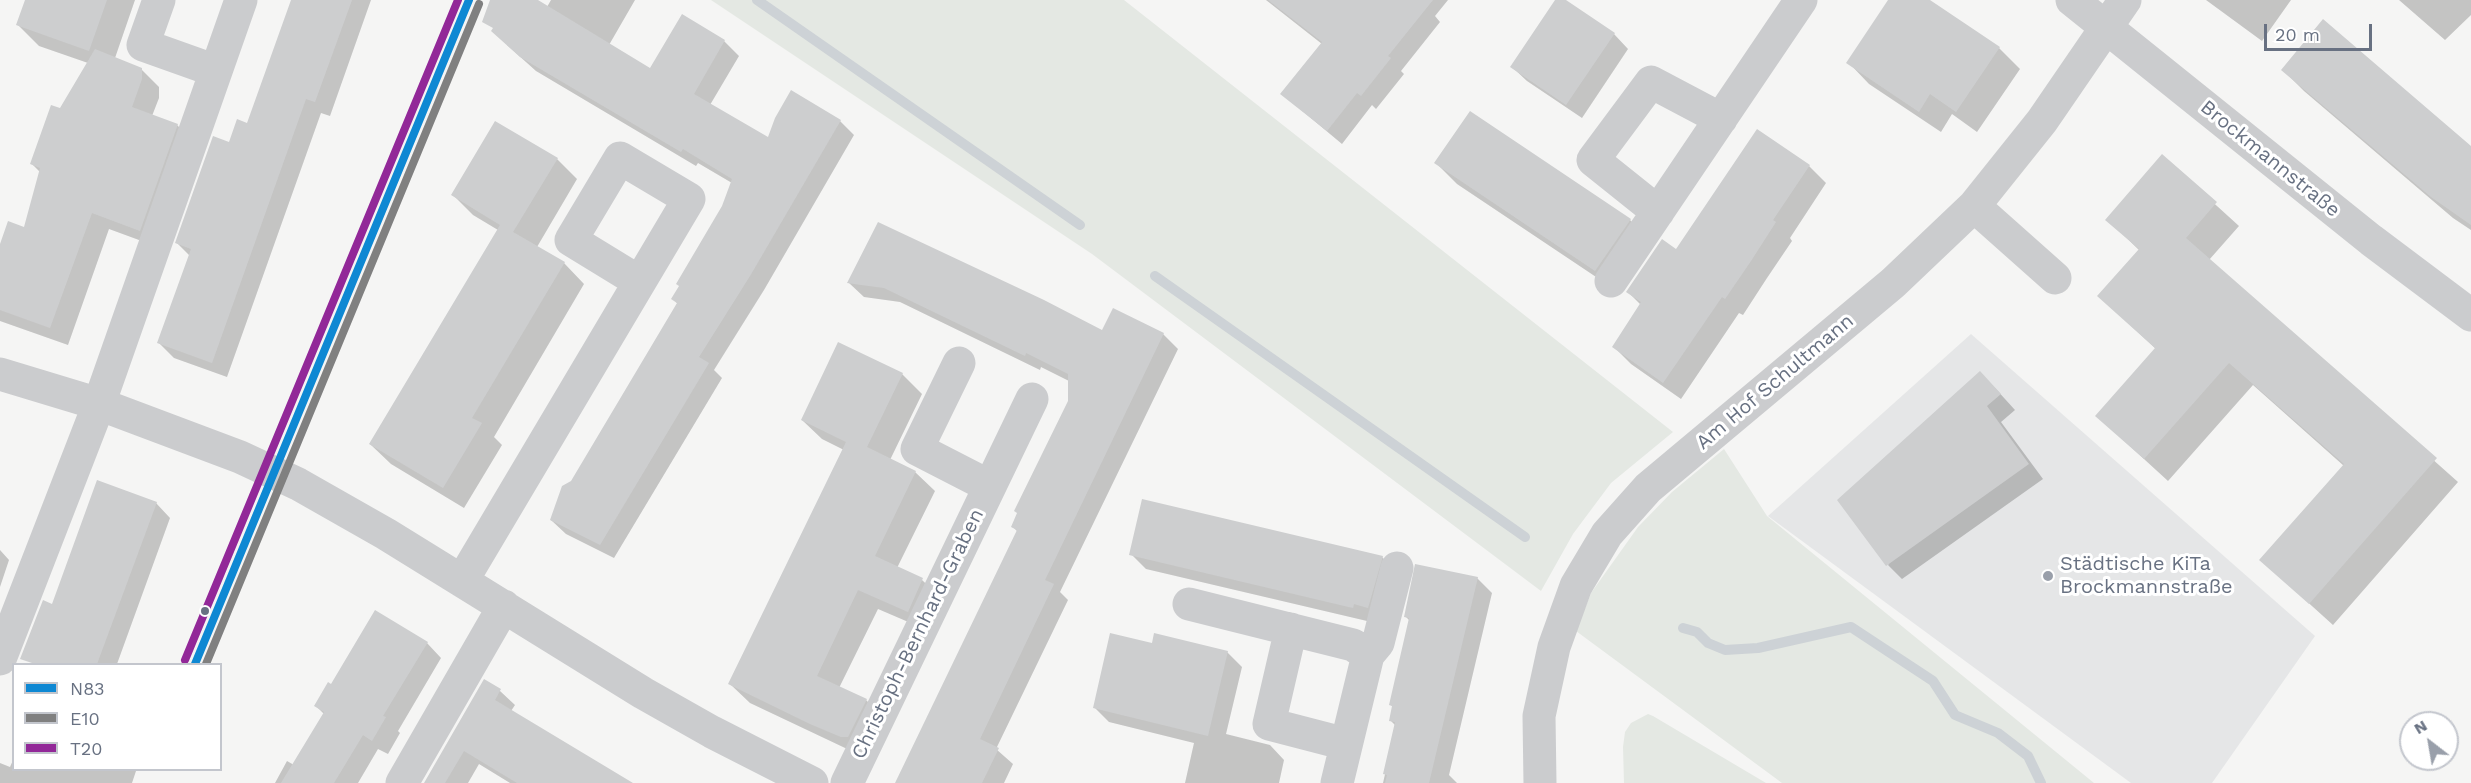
<!DOCTYPE html>
<meta charset="utf-8">
<style>
body{margin:0}
#map{position:relative;width:2471px;height:783px;overflow:hidden;background:#f5f5f4;font-family:"Work Sans",sans-serif}
canvas{display:block}
.legend{position:absolute;left:12px;top:663px;width:210px;height:108px;box-sizing:border-box;background:#fff;border:2px solid #c3c6cd;margin:0;padding:8px 10px;list-style:none;font-size:18px;color:#687182}
.legend li{display:flex;align-items:center;gap:12px;height:30px}
.legend b{width:30px;border:2px solid #c3c6cd}
.north{position:absolute;left:2399px;top:711px;width:60px;height:60px;box-sizing:border-box;background:#fff;border:2px solid #c3c6cd;border-radius:50%;rotate:329deg;font-size:16px;font-weight:700;line-height:24px;text-align:center;color:#687182}
.north::after{content:'';display:block;margin:auto;width:21px;height:27px;background:#999faa;clip-path:polygon(50% 0,100% 100%,50% 72%,0 100%)}
.scale{position:absolute;left:2264px;top:24px;width:108px;height:27px;box-sizing:border-box;border:3px solid #687182;border-top:0;padding-left:8px;font-size:18px;line-height:21px;white-space:nowrap;color:#687182;-webkit-text-stroke:4px #fff;paint-order:stroke}
</style>
<div id="map">
<canvas width="2471" height="783"></canvas>
<ul class="legend">
<li><b style="height:8px;background:#0e88d3"></b>N83</li>
<li><b style="height:8px;background:#808080"></b>E10</li>
<li><b style="height:8px;background:#922898"></b>T20</li>
</ul>
<div class="north">N</div>
<div class="scale">20 m</div>
</div>
<script>
const ctx = document.querySelector('canvas').getContext('2d');
ctx.lineJoin = 'round';
function paint(path, color) { ctx.fillStyle = color; ctx.fill(path, 'evenodd'); }
const poly = rows => new Path2D(rows.map(r => 'M' + r).join(''));
function trace(path, color, width, dash) { ctx.strokeStyle = color; ctx.lineWidth = width; ctx.lineCap = dash ? 'butt' : 'round'; ctx.setLineDash(dash || []); ctx.stroke(path); }
function write(font, color, halo, rows, align = 'center') {
  ctx.font = font + ' "Work Sans",sans-serif'; ctx.lineWidth = 6; ctx.setLineDash([]); ctx.textBaseline = 'middle'; ctx.strokeStyle = halo; ctx.fillStyle = color; for (const [text, x, y, turn = 0] of rows) {
    ctx.save(); ctx.translate(x, y); ctx.rotate((+turn || 0) * Math.PI / 180); ctx.textAlign = isNaN(turn) ? turn : align; if (halo) ctx.strokeText(text, 0, 0); ctx.fillText(text, 0, 0); ctx.restore();
  }
}
paint(poly([
 [1971,334,2315,636,2212,783,2131,783,1768,516]
]), '#e5e6e7');
paint(poly([
 [711,0,1124,0,1673,432,1611,483,1573,534,1541,591,1092,254],
 [1724,449,1767,516,2094,783,1782,783,1576,631,1591,593,1638,527,1672,492],
 [1648,714,1653,716,1766,783,1624,783,1623,747,1625,732,1631,723]
]), '#e4e8e3');
paint(poly([
 [27,0,135,0,115,58,141,69,159,87,159,98,152,116,177,125,195,143,158,247,109,229,68,345,0,321,0,248,25,229,40,172,31,163,88,63,39,46,18,25],
 [293,0,371,0,330,116,321,113,227,377,174,358,159,343,190,256,177,243,230,144,248,125],
 [511,0,535,0,547,7,551,0,635,0,609,45,651,70,683,16,724,41,739,56,710,105,769,139,840,121,854,135,764,290,714,370,722,378,614,558,566,534,551,520,678,304,673,299,723,207,732,183,698,163,696,166,536,71,507,45],
 [1266,0,1448,0,1435,16,1440,22,1401,71,1404,74,1376,109,1372,105,1342,144,1282,94,1322,44],
 [1557,0,1563,0,1614,34,1628,49,1582,118,1527,81,1512,67],
 [1890,0,1928,0,1999,48,2020,69,1977,132,1952,114,1941,132,1869,84,1848,62],
 [2206,0,2291,0,2262,41],
 [2399,0,2471,0,2471,15,2445,40],
 [2283,70,2471,150,2471,230,2453,218,2304,91],
 [2162,156,2239,226,2209,260,2458,482,2333,625,2261,560,2344,466,2253,385,2168,481,2097,416,2156,349,2099,296,2140,251,2107,219],
 [557,159,577,179,537,247,564,263,584,284,494,437,502,445,464,508,391,464,370,444,498,230,473,215,453,195],
 [1436,163,1630,220,1651,241,1617,291,1457,184],
 [1809,166,1826,183,1790,238,1792,241,1767,278,1743,315,1739,313,1681,399,1631,364,1614,347,1641,305,1628,292,1677,251],
 [878,224,1102,333,1163,334,1178,349,1060,592,1068,600,996,749,1013,764,1004,783,896,783,1018,532,1012,526,1069,401,1069,381,1041,367,1040,370,900,302,864,297,849,283],
 [902,374,922,394,890,460,915,472,935,491,897,568,922,580,942,599,927,630,878,609,839,688,866,700,885,719,862,756,750,703,730,684,844,450,822,439,802,420],
 [1995,388,2015,410,2001,422,2043,479,1902,579,1888,565],
 [98,482,156,503,170,518,117,664,32,664],
 [0,550,9,560,0,587],
 [1131,554,1382,557,1397,572,1367,621,1146,569],
 [1477,578,1492,593,1449,775,1457,783,1383,783,1396,726,1390,720,1393,707,1390,704,1410,621,1406,617],
 [427,643,441,658,398,731,400,733,388,754,378,749,358,783,275,783,287,761,294,765,324,714,316,706,331,686],
 [1153,645,1227,652,1242,667,1226,734,1270,745,1284,760,1279,783,1185,783,1194,743,1109,722,1095,708],
 [484,681,500,691,515,705,511,711,630,783,510,783,479,764,468,783,425,783],
 [14,758,14,770,136,771,132,783,0,783,0,763,10,767]
]), '#0003');
trace(poly([
 [757,0,1080,225],
 [1155,276,1525,537],
 [1683,628,1697,632,1708,643,1725,650,1758,648,1851,627,1933,681,1955,715,1998,733,2028,756,2041,783]
]), '#cdd2d6', 10);
paint(poly([
 [25,0,107,0,89,51,16,25],
 [291,0,352,0,315,102,306,99,212,363,157,343,191,249,175,243,213,136,229,142,237,119,247,123],
 [490,0,538,0,650,68,682,14,725,40,694,94,768,137,775,118,791,90,841,120,750,276,699,357,709,363,600,545,550,520,562,486,571,481,677,303,671,299,679,286,676,284,722,206,732,179,683,149,681,152,520,57,491,31,493,28,482,22],
 [1268,0,1433,0,1388,56,1391,58,1361,96,1357,93,1327,131,1280,94,1322,42],
 [1555,0,1566,0,1615,33,1566,105,1510,67],
 [1888,0,1930,0,2000,47,1956,112,1930,94,1919,112,1846,63],
 [2323,19,2471,146,2471,225,2431,197,2281,70],
 [95,49,142,68,142,79,132,107,178,124,140,231,92,213,50,328,0,310,0,244,8,221,24,227,40,168,30,164,51,105,60,108],
 [1470,111,1631,219,1595,271,1434,163],
 [495,121,558,158,513,232,565,262,472,418,482,423,443,488,369,444,500,225,451,195],
 [1757,129,1810,165,1773,220,1776,222,1751,261,1725,299,1722,297,1663,383,1612,347,1641,302,1626,292,1662,239,1676,249],
 [2162,154,2217,202,2186,238,2437,458,2309,604,2259,560,2344,464,2229,363,2144,459,2095,416,2155,348,2097,296,2139,249,2105,220],
 [878,222,1044,300,1102,330,1113,308,1164,333,1045,580,1054,584,980,739,999,748,982,783,895,783,1017,530,1011,527,1017,513,1014,511,1068,401,1068,374,1026,353,1025,356,884,288,847,283],
 [838,342,903,373,867,447,916,471,875,556,923,578,908,612,858,590,817,676,867,699,848,737,841,737,810,724,728,684,846,442,801,420],
 [1980,371,2001,394,1987,406,2029,464,1886,566,1837,500],
 [97,480,157,502,97,664,35,664,20,659,43,600,52,604],
 [1142,499,1383,556,1368,608,1354,604,1353,608,1129,555],
 [1415,564,1478,577,1429,783,1385,783,1387,775,1383,774,1395,722,1389,721,1392,706,1389,705,1409,618,1404,617],
 [375,610,428,642,383,716,386,717,372,741,363,735,334,783,281,783,324,712,314,706,328,682,331,684],
 [1110,633,1152,643,1154,633,1228,651,1208,736,1093,708],
 [484,679,501,689,495,700,633,783,517,783,464,751,445,783,424,783]
]), '#cdcecf');
trace(poly([
 [159,0,143,45,216,71],
 [2072,0,2371,240,2471,315],
 [1974,206,2055,278],
 [1658,212,1593,160,1651,82,1721,119],
 [1611,281,1801,0],
 [959,363,917,449,989,486],
 [0,374,99,404,240,457,298,484,386,534,643,693,712,732,812,783],
 [462,581,689,199,620,158,571,240,638,281],
 [1189,604,1353,645,1368,655],
 [1291,629,1269,724,1346,744],
 [0,659,99,404,241,0],
 [402,783,504,606],
 [847,783,1032,399],
 [1337,783,1368,655,1378,643,1397,568],
 [1540,783,1539,716,1554,647,1576,586,1607,534,1648,488,1893,283,1974,206,2042,121,2125,0]
]), '#cbccce', 33);
trace(poly([
 [195,664,469,0]
]), '#0e88d3', 8);
trace(poly([
 [206,664,479,4]
]), '#808080', 8);
trace(poly([
 [185,660,458,0]
]), '#922898', 8);
for (const [x, y, r, color] of [
 [2048,576,6,"#999faa"],
 [205,611,5,"#687182"]
]) { const dot = new Path2D(); dot.arc(x, y, r, 0, 2 * Math.PI); ctx.fillStyle = color; ctx.fill(dot); trace(dot, '#fff', 2); }
write('20px', '#687182', '#fff', [
 ["Brockmannstraße",2270,159,39],
 ["Am Hof Schultmann",1775,382,-40],
 ["Christoph-Bernhard-Graben",918,634,-64]
]);
write('20px', '#687182', '#fff', [
 ["Städtische KiTa",2060,564],
 ["Brockmannstraße",2060,587]
], 'left');
</script>
